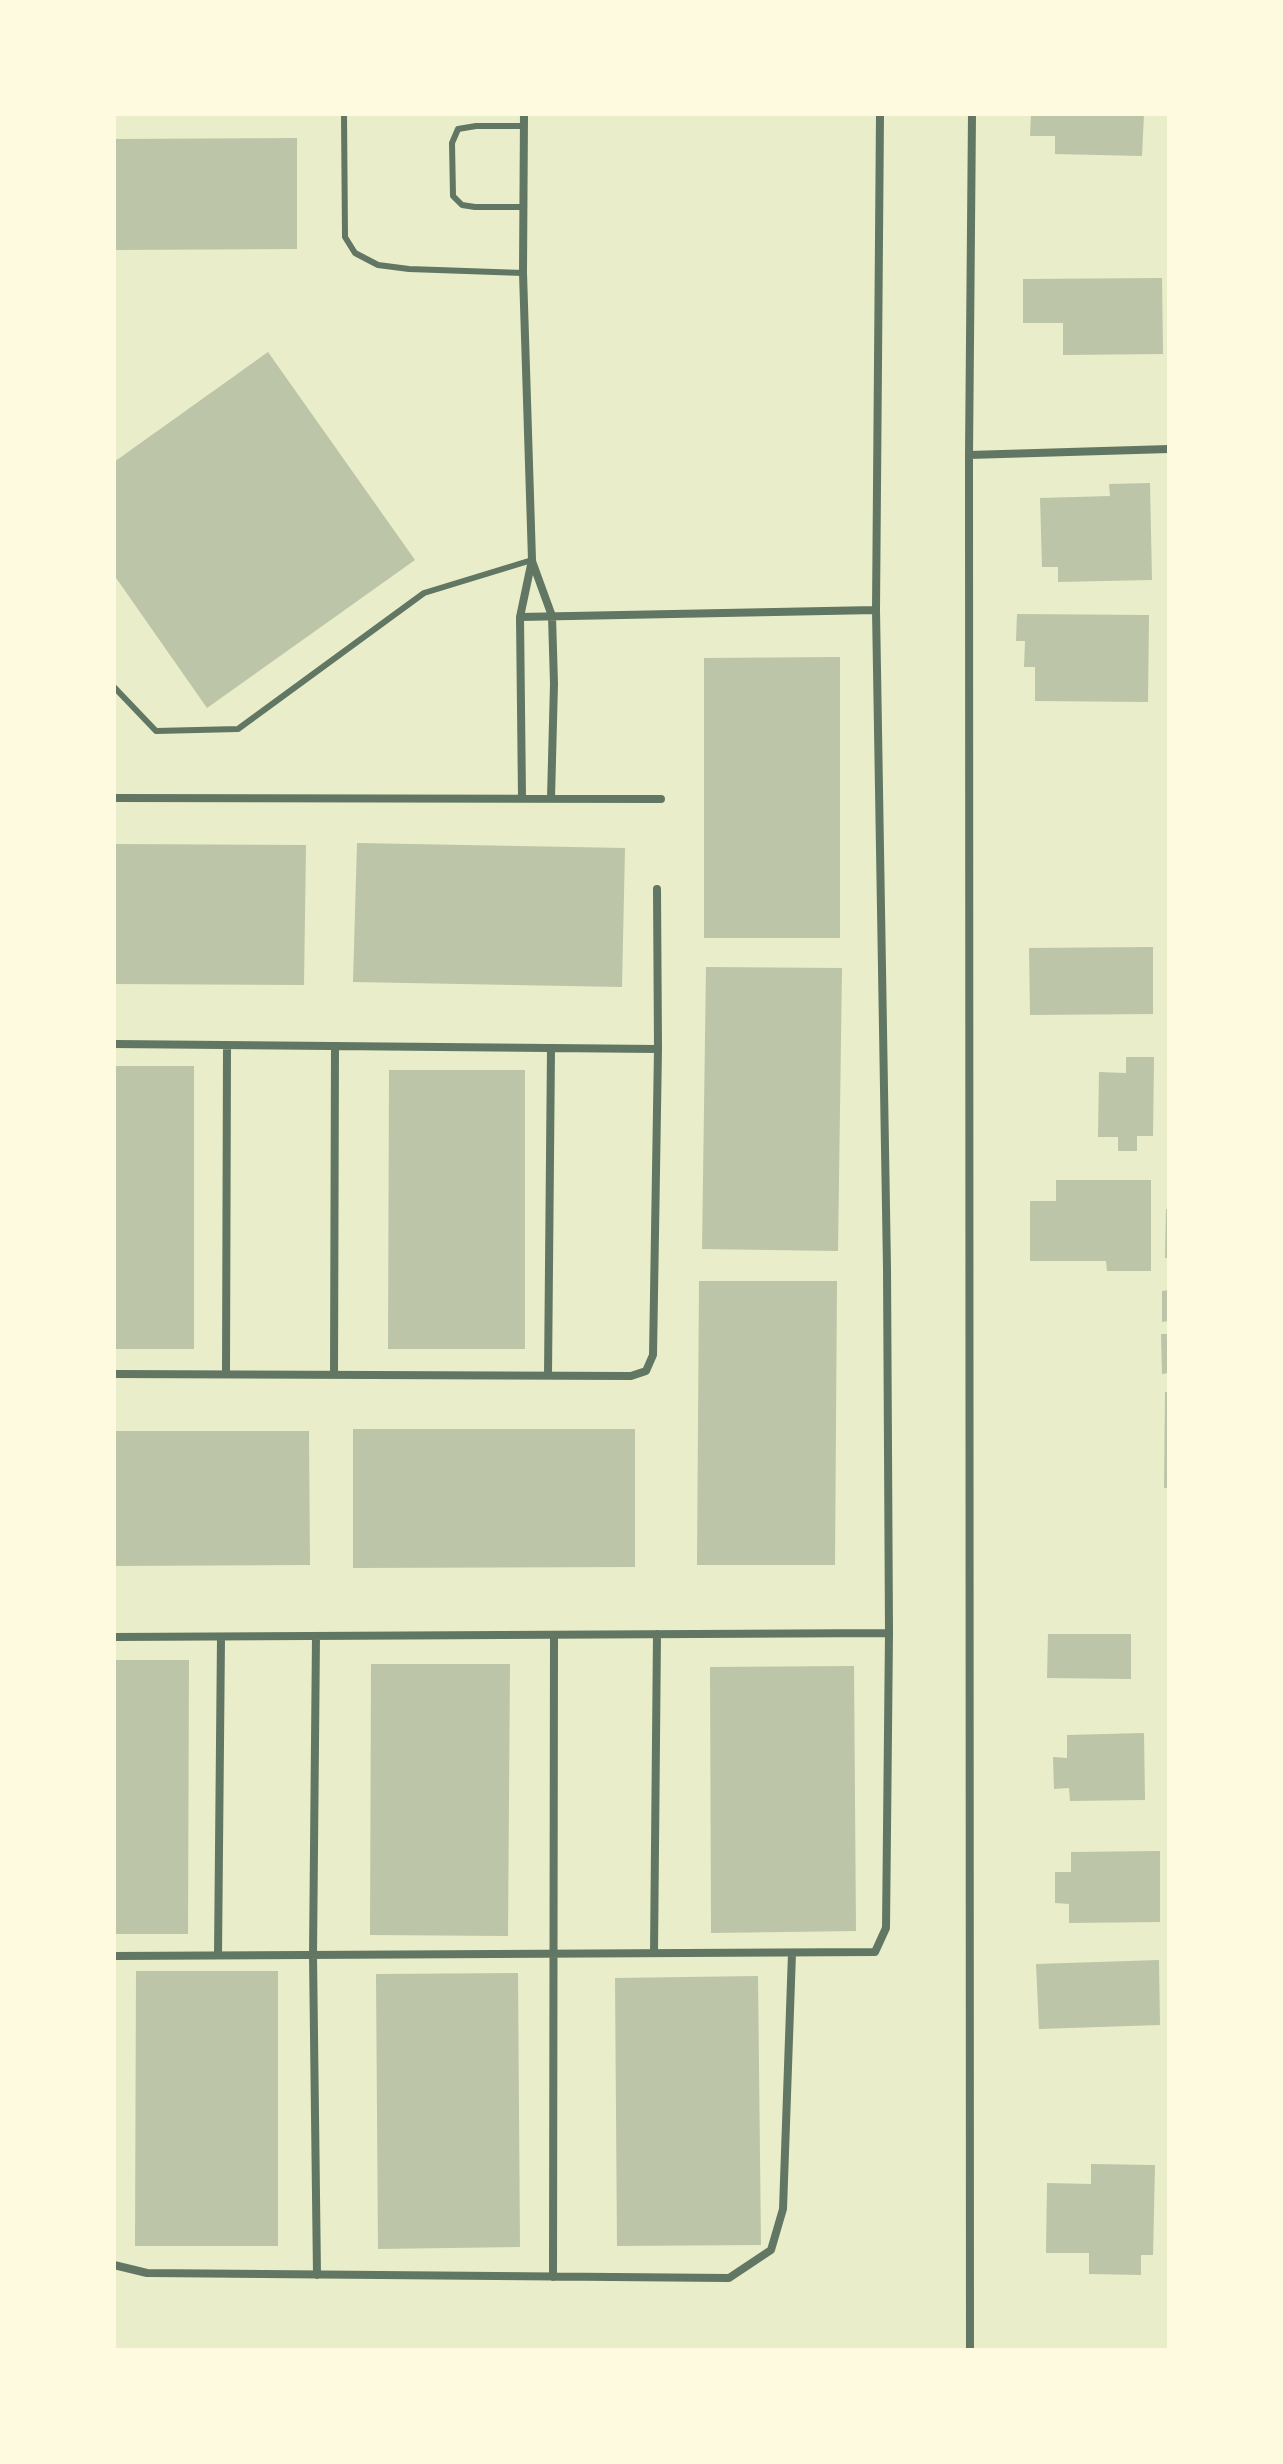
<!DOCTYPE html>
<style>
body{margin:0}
#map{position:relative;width:1283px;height:2464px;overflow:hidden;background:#e9edc9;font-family:Bitter,serif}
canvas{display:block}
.frame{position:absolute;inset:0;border:116px solid #fefae0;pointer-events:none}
</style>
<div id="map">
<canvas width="1283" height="2464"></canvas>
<div class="frame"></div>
</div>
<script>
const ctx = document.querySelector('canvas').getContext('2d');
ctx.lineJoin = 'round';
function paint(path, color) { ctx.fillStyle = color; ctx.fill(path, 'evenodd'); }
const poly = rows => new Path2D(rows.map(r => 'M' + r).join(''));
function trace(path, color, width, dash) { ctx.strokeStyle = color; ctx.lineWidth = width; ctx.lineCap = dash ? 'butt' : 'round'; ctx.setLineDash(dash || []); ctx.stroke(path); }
paint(poly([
 [1031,114,1144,114,1142,156,1055,154,1055,136,1030,136],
 [297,138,297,249,114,250,114,139],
 [1162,278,1163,354,1063,355,1063,323,1023,323,1023,279],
 [268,352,415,560,207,708,114,575,114,462],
 [1150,483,1152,580,1058,582,1058,567,1042,567,1040,498,1110,496,1109,484],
 [1017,614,1149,615,1148,702,1035,701,1035,667,1024,667,1025,641,1016,641],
 [840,657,840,938,704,938,704,658],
 [357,843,625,848,622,987,353,982],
 [114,844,306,845,304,985,114,984],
 [1153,947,1153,1014,1030,1015,1029,948],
 [706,967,842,968,838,1251,702,1249],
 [1126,1057,1154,1057,1153,1136,1137,1136,1137,1151,1118,1151,1118,1137,1098,1137,1099,1072,1126,1073],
 [114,1066,194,1066,194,1349,114,1349],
 [389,1070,525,1070,525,1349,388,1349],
 [1056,1180,1151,1180,1151,1271,1107,1271,1106,1261,1030,1261,1030,1201,1056,1201],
 [1166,1209,1169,1209,1169,1258,1165,1258],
 [699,1281,837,1281,835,1565,697,1565],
 [1169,1290,1169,1321,1162,1322,1162,1291],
 [1161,1334,1169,1334,1169,1373,1162,1374],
 [1165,1392,1169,1392,1169,1488,1164,1488],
 [353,1429,635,1429,635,1567,353,1568],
 [114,1431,309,1431,310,1565,114,1566],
 [1048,1634,1131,1634,1131,1679,1047,1678],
 [114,1660,189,1660,188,1934,114,1934],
 [371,1664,510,1664,508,1936,370,1935],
 [854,1666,856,1931,711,1933,710,1667],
 [1144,1733,1145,1800,1070,1801,1069,1788,1054,1789,1053,1757,1067,1758,1067,1735],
 [1160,1851,1160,1922,1069,1923,1069,1904,1055,1903,1055,1872,1071,1872,1071,1852],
 [1159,1960,1160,2025,1039,2029,1036,1964],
 [136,1971,278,1971,278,2246,135,2246],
 [518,1973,520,2247,378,2249,376,1974],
 [758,1976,761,2245,617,2246,615,1978],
 [1091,2164,1155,2165,1153,2255,1141,2255,1141,2275,1089,2274,1089,2253,1046,2253,1047,2183,1091,2184]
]), '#bcc5a7');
trace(poly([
 [344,114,345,237,355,253,378,265,409,269,523,273],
 [524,207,475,207,462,205,453,196,452,143,458,129,476,126,524,126],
 [114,687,156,731,238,729,424,593,532,560]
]), '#617663', 6);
trace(poly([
 [969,455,1169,449],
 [532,561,552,616,554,684,551,798],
 [520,617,876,610],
 [114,798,661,799],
 [522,798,520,617,532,560,523,273,524,114],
 [114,1044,658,1049],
 [114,1374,631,1376,646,1371,653,1355,658,1049,657,889],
 [226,1374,227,1045],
 [334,1375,335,1046],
 [548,1375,551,1048],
 [316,1636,313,1955,317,2275],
 [114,1637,889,1633],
 [654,1953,657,1634],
 [218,1955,221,1637],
 [114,1956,875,1952,886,1928,889,1633,887,1268,876,610,880,114],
 [114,2265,147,2273,729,2278,771,2250,783,2209,792,1953],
 [553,2277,554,1635],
 [970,2350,969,455,972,114]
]), '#617663', 8);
</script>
